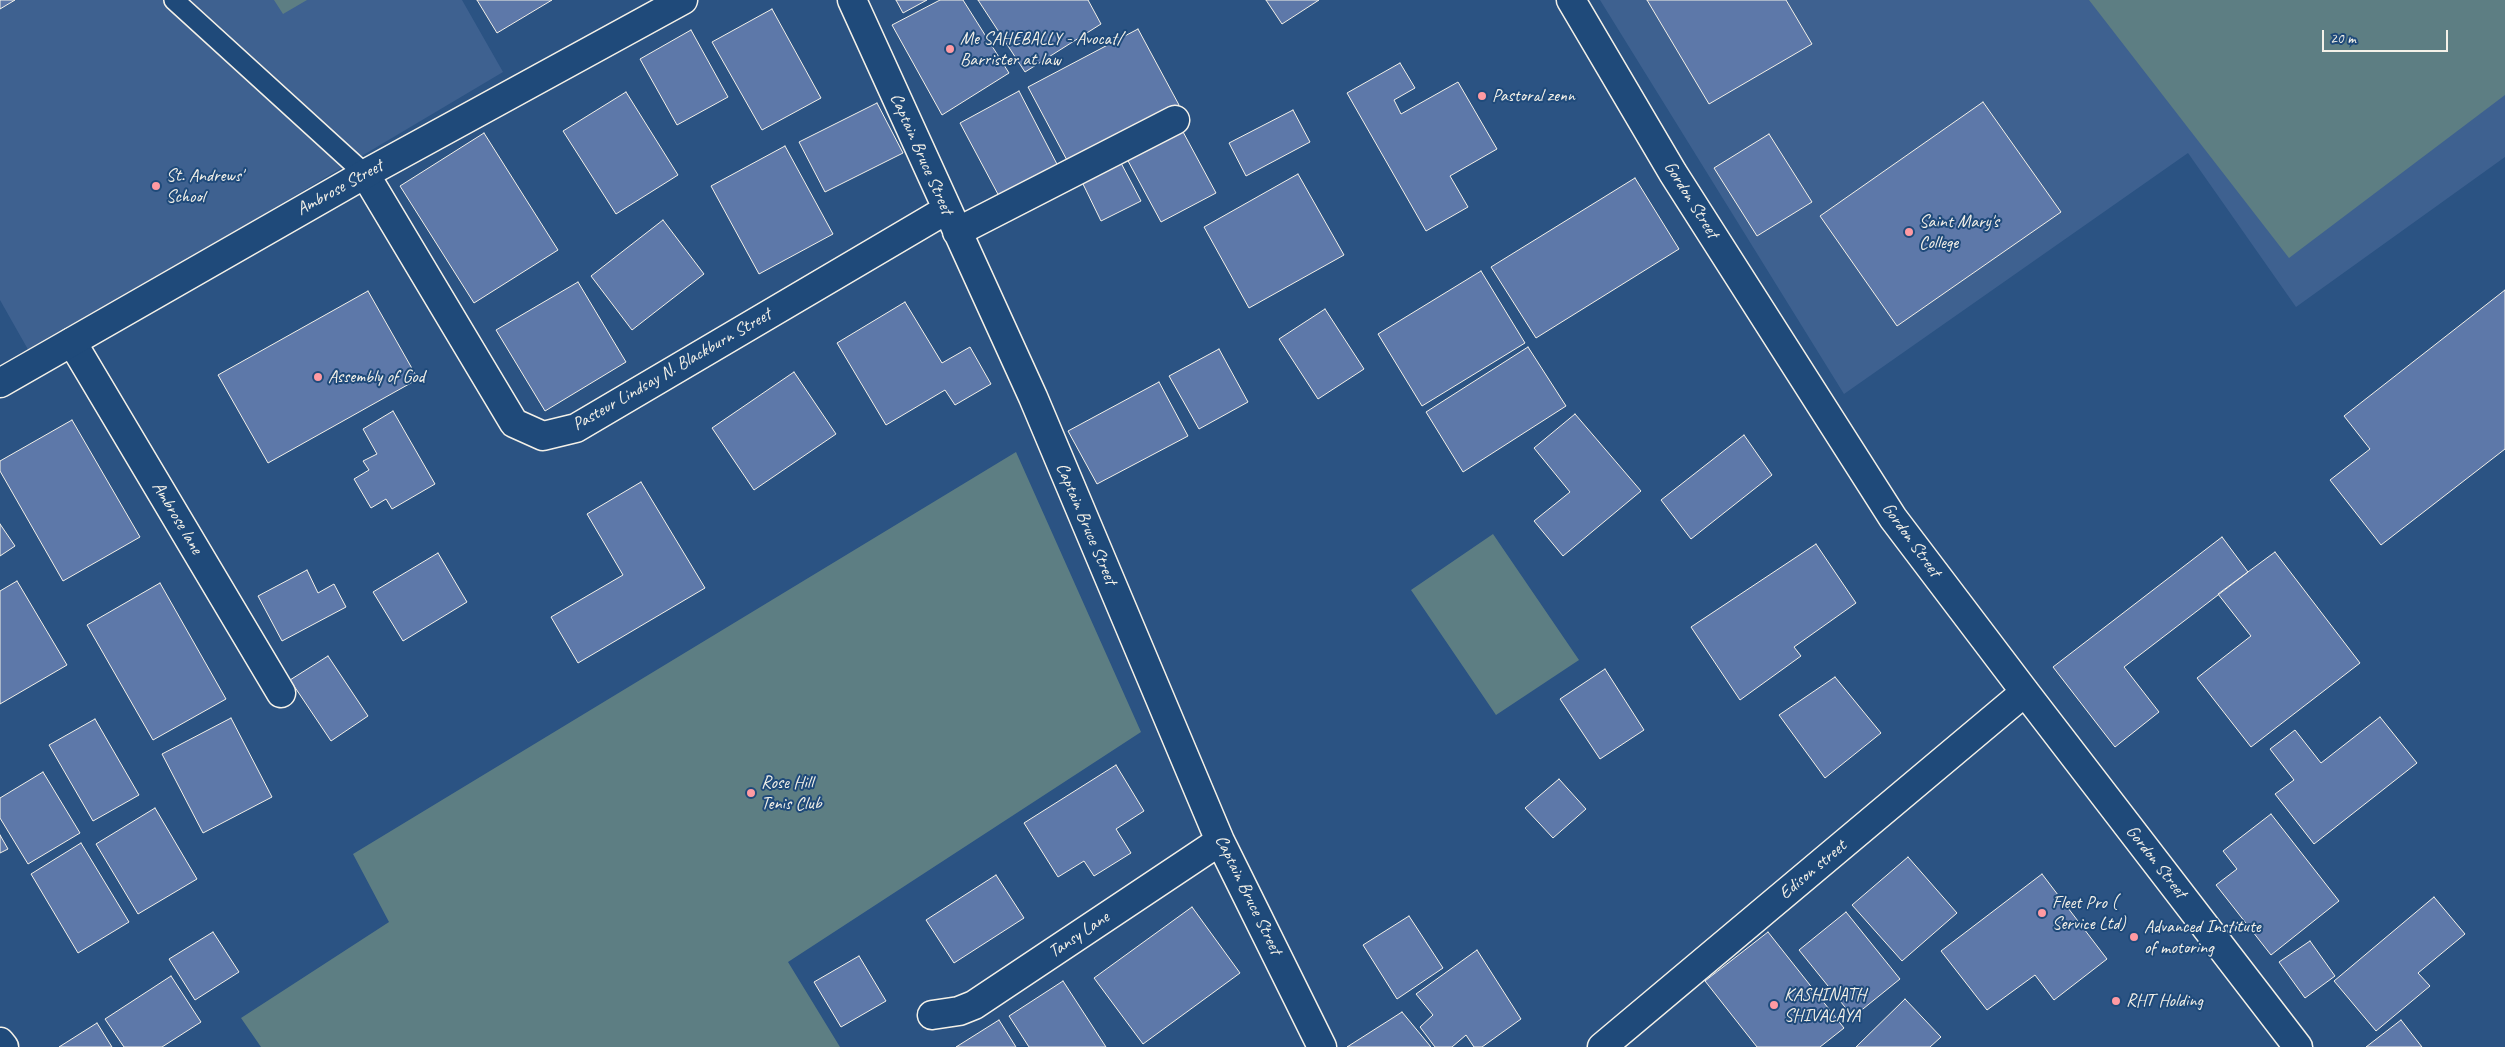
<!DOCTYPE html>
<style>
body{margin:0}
#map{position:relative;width:2505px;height:1047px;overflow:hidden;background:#2b5383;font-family:Caveat,sans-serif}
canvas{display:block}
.scale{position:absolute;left:2322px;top:30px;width:126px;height:22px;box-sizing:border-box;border:2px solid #f4f1e8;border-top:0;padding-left:6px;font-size:15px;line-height:18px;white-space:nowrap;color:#f4f1e8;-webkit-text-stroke:4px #1f4a7a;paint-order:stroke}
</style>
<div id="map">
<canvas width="2505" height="1047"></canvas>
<div class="scale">20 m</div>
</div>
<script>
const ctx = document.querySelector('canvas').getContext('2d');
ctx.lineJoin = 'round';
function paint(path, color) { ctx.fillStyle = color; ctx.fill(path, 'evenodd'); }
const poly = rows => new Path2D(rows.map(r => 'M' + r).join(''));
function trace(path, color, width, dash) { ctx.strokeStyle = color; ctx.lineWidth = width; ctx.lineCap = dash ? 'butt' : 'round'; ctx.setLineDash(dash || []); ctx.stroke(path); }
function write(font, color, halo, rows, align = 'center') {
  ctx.font = font + ' Caveat,sans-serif'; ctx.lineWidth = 4; ctx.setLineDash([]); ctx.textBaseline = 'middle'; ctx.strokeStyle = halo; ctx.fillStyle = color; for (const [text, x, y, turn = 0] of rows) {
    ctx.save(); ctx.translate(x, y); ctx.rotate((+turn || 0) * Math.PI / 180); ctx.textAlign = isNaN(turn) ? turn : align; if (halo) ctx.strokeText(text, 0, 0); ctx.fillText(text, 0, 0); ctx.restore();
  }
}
paint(poly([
 [0,0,462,0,503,72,30,353,0,300],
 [1600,0,2505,0,2505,157,2296,307,2188,153,1844,394]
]), '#3e6190');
paint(poly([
 [274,0,307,0,283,14],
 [2089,0,2505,0,2505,95,2289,258],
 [1016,452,1141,732,788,962,840,1047,261,1047,241,1018,389,922,353,854],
 [1493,534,1579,660,1496,715,1411,590]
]), '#5d7e83');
const building = poly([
 [0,0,15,0,0,9,0,0],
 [477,0,552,0,497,33,477,0],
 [896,0,927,0,903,13,896,0],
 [940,0,963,0,1009,73,942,115,892,25,940,0],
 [978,0,1088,0,1101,24,1025,72,978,0],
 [1266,0,1319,0,1282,24,1266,0],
 [1647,0,1786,0,1812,44,1709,104,1647,0],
 [772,9,821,98,762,130,712,42,772,9],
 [1138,29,1179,105,1069,164,1028,87,1138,29],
 [691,30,728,97,677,125,640,59,691,30],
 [1400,63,1415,88,1394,100,1401,114,1458,82,1497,149,1450,176,1468,207,1426,231,1347,93,1400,63],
 [1019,91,1059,168,1000,198,960,123,1019,91],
 [626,92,678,175,616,214,563,131,626,92],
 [1983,102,2061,212,1897,326,1820,216,1983,102],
 [877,103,903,153,825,192,799,142,877,103],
 [1293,110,1310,142,1246,176,1229,143,1293,110],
 [1182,130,1216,193,1161,222,1127,159,1182,130],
 [484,133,558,250,474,303,400,186,484,133],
 [1769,134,1812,202,1757,236,1714,168,1769,134],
 [785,146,833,234,759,274,711,186,785,146],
 [1121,163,1141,201,1101,221,1082,182,1121,163],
 [1298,174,1344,255,1249,308,1204,227,1298,174],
 [1635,178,1679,249,1536,338,1491,267,1635,178],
 [663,220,704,274,632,330,591,276,663,220],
 [1481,271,1525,343,1422,406,1378,334,1481,271],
 [578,282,626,362,545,411,496,330,578,282],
 [2505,290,2505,449,2381,545,2330,480,2370,449,2344,416,2505,290],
 [368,291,418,379,268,463,218,375,368,291],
 [905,302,942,363,970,347,991,384,955,405,945,390,886,425,837,343,905,302],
 [1325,309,1364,369,1318,399,1279,339,1325,309],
 [1528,347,1566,406,1463,472,1426,412,1528,347],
 [1219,349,1248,402,1199,429,1169,376,1219,349],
 [794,372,836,434,754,490,712,428,794,372],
 [1159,382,1188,436,1097,484,1068,431,1159,382],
 [393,411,435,484,392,509,386,499,371,508,354,479,369,470,363,461,377,454,363,429,393,411],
 [1575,414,1641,491,1563,556,1534,521,1570,492,1534,448,1575,414],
 [72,420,140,537,63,581,0,471,0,461,72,420],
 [1744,435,1772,475,1691,539,1661,500,1744,435],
 [641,482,705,588,578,663,551,617,623,575,587,514,641,482],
 [0,524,15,546,0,556,0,524],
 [2222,537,2248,572,2124,667,2159,712,2115,747,2053,667,2222,537],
 [1816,544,1856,603,1794,647,1801,656,1740,700,1691,627,1816,544],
 [2275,552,2360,663,2251,747,2197,678,2251,636,2218,594,2275,552],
 [438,553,467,602,403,641,373,592,438,553],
 [307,570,318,593,334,584,346,607,282,641,258,596,307,570],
 [17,581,67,665,0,704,0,591,17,581],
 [160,583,226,699,153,740,87,625,160,583],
 [328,656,368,716,331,741,290,680,328,656],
 [1605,669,1644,730,1600,759,1560,699,1605,669],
 [1835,677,1881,733,1825,778,1779,715,1835,677],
 [2380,717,2417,763,2314,844,2275,794,2294,780,2270,749,2295,730,2321,763,2380,717],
 [231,718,272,797,203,833,162,754,231,718],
 [95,719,139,795,93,821,49,745,95,719],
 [1116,765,1144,811,1116,829,1131,853,1094,876,1084,861,1058,877,1024,823,1116,765],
 [43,772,80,833,28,864,0,818,0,798,43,772],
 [1559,779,1586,809,1553,838,1525,808,1559,779],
 [155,808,197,879,138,914,96,844,155,808],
 [2271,814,2339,901,2271,955,2216,885,2237,869,2223,851,2271,814],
 [0,835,8,849,0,853,0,835],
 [81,843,129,922,78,953,31,874,81,843],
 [1908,857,1957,913,1902,961,1852,905,1908,857],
 [2042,874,2107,959,2054,1000,2035,975,1987,1010,1941,951,2042,874],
 [996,875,1024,918,954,963,926,920,996,875],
 [2434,897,2465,934,2418,973,2430,986,2376,1031,2334,981,2434,897],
 [1192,907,1240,973,1143,1044,1094,978,1192,907],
 [1846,912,1900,979,1853,1017,1799,950,1846,912],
 [1409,916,1443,968,1397,999,1363,945,1409,916],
 [213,932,239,972,195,1000,169,959,213,932],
 [1768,932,1844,1028,1820,1047,1757,1047,1705,981,1768,932],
 [2310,941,2335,976,2305,998,2279,962,2310,941],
 [1477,950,1521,1019,1482,1047,1474,1047,1466,1035,1452,1047,1435,1047,1420,1027,1433,1015,1416,994,1477,950],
 [859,956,886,1001,841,1027,814,982,859,956],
 [171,976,201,1022,162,1047,124,1047,105,1019,171,976],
 [1063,981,1106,1047,1029,1047,1009,1016,1063,981],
 [1905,999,1941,1037,1930,1047,1856,1047,1905,999],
 [1402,1012,1431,1047,1347,1047,1402,1012],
 [999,1020,1016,1047,956,1047,999,1020],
 [2401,1020,2422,1047,2366,1047,2401,1020],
 [97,1023,112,1047,59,1047,97,1023]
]);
paint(building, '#5d78a9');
trace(building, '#f4f1e8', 1);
const service = poly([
 [174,0,365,174]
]);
const minor = poly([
 [852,0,1033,397,1220,841,1322,1047],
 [1571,0,1673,173,1893,518,2025,692,2298,1047],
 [365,174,514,423,543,436,576,428,946,210],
 [957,232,1175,120],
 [72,342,281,693],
 [932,1015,959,1011,974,1005,1220,841],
 [0,1042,4,1047],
 [1602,1047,2025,692]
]);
const tertiary = poly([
 [0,383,365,174,683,0]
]);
trace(service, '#f4f1e8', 22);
trace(minor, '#f4f1e8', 31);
trace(tertiary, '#f4f1e8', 31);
trace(service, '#1f4a7a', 19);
trace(minor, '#1f4a7a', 28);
trace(tertiary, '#1f4a7a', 28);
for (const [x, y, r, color] of [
 [950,49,5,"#ff9aa2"],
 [1482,96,5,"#ff9aa2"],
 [156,186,5,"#ff9aa2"],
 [1909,232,5,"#ff9aa2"],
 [318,377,5,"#ff9aa2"],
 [751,793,5,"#ff9aa2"],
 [2042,913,5,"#ff9aa2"],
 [2134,937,5,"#ff9aa2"],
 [2116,1001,5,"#ff9aa2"],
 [1774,1005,5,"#ff9aa2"]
]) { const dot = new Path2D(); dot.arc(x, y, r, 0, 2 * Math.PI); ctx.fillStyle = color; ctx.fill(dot); trace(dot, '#1f4a7a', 2); }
write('18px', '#f4f1e8', '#1f4a7a', [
 ["Me SAHEBALLY - Avocat/",960,39],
 ["Barrister at law",960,60],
 ["Pastoral zenn",1492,96],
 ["St. Andrews'",166,176],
 ["School",166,197],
 ["Saint Mary's",1919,222],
 ["College",1919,243],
 ["Assembly of God",328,377],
 ["Rose Hill",761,783],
 ["Tenis Club",761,804],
 ["Fleet Pro (",2052,903],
 ["Service Ltd)",2052,924],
 ["Advanced Institute",2144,927],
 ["of motoring",2144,948],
 ["KASHINATH",1784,995],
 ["SHIVALAYA",1784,1016],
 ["RHT Holding",2126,1001]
], 'left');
write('18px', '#f4f1e8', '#1f4a7a', [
 ["Captain Bruce Street",921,154,66],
 ["Ambrose Street",340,188,-29],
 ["Gordon Street",1691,200,58],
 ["Pasteur Lindsay N. Blackburn Street",672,370,-30],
 ["Ambrose lane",177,518,59],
 ["Captain Bruce Street",1086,524,67],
 ["Gordon Street",1911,540,54],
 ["Gordon Street",2156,862,52],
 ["Edison street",1813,870,-40],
 ["Captain Bruce Street",1248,895,64],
 ["Tansy Lane",1079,935,-34]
]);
</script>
